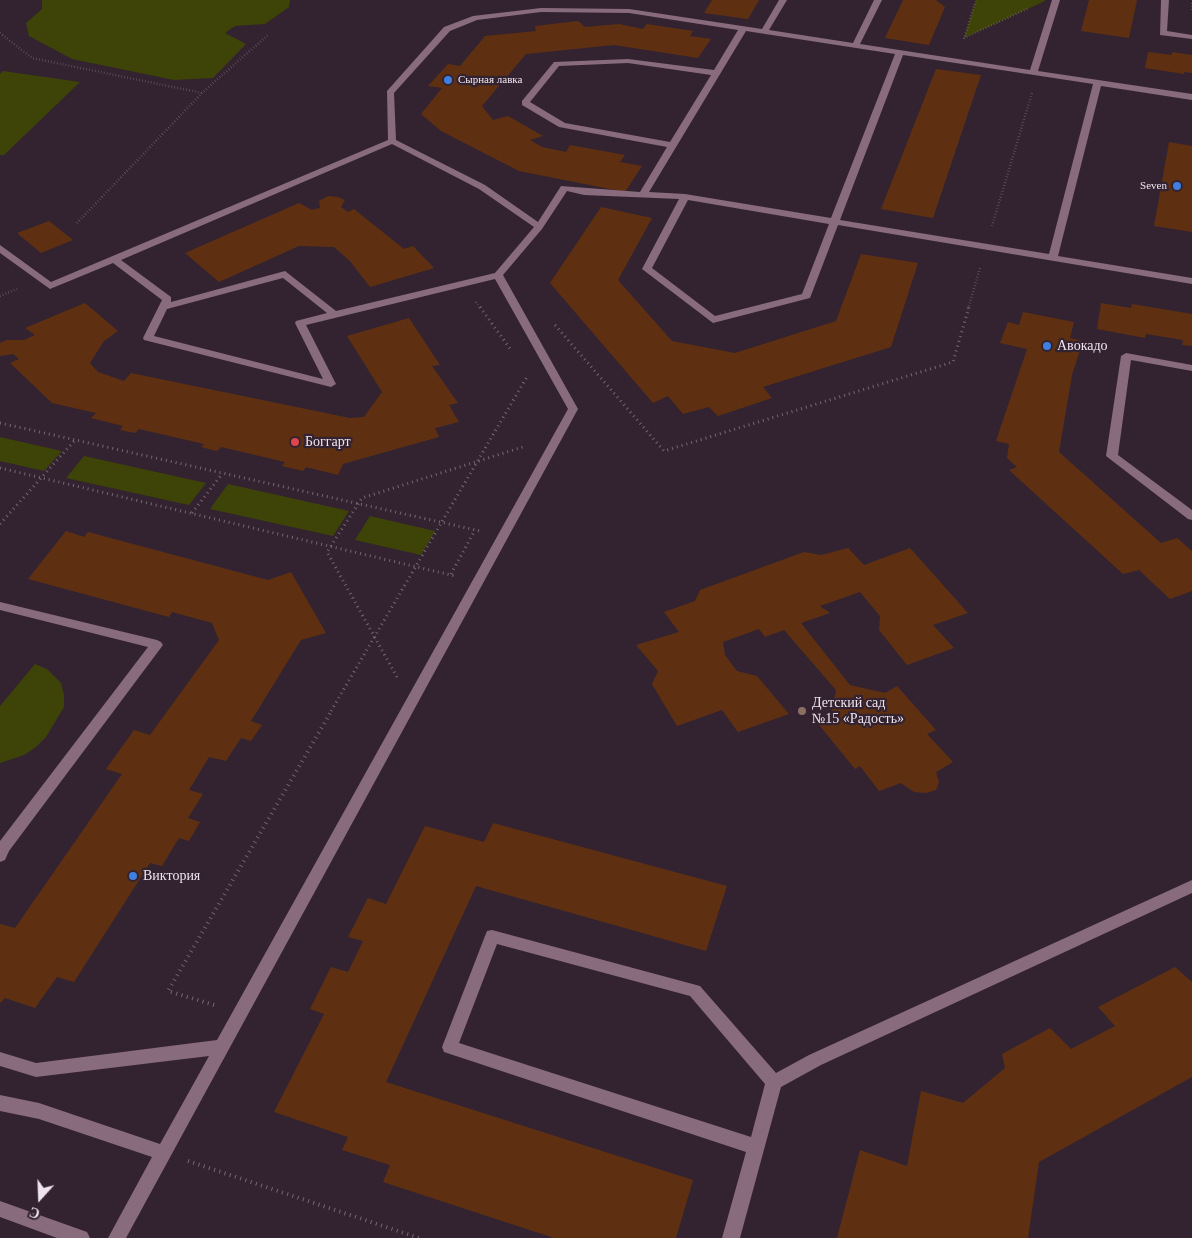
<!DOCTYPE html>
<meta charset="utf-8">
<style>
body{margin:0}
#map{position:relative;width:1192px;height:1238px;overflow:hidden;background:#332331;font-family:Georgia,serif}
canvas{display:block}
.north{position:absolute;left:15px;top:1173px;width:50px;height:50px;-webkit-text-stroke:4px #332331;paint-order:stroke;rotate:200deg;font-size:14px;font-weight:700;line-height:20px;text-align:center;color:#efe4ee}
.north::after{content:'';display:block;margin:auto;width:18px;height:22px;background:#efe4ee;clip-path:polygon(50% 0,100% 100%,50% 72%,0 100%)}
</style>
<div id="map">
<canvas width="1192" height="1238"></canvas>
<div class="north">С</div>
</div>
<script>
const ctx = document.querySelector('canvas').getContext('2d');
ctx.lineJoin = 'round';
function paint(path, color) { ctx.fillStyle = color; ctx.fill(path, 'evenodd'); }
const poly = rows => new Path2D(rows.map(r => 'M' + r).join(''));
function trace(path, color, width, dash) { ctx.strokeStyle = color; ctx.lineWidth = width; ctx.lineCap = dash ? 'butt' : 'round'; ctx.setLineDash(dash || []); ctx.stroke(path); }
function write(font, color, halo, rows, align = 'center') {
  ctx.font = font + ' Georgia,serif'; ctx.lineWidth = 4.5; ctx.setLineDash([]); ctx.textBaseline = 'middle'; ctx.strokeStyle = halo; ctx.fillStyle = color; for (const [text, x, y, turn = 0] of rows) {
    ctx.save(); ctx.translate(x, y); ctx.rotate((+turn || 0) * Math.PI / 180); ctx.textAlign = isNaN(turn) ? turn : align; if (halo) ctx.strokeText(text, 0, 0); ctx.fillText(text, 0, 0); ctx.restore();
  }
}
paint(poly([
 [42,0,290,0,289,7,265,24,235,26,225,33,246,44,213,78,174,80,72,59,29,36,26,23,42,9],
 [976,0,1044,0,1045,1,964,38],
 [3,71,80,82,4,155,0,155,0,74],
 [0,437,62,451,44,471,0,461],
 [84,456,206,483,189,505,66,478],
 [228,484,349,511,333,536,210,509],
 [370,516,435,531,421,555,355,540],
 [35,664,47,669,61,683,64,695,64,707,46,737,36,747,24,755,0,763,0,706]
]), '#3e4308');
paint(poly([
 [712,0,759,0,748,19,704,13],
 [903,0,936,0,945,7,929,45,885,38],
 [1089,0,1137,0,1129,38,1081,31],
 [578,21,585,27,619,24,643,29,647,24,693,31,690,36,711,39,698,58,614,45,526,54,482,106,493,120,508,116,543,136,530,140,542,147,566,152,570,145,625,155,620,162,642,166,625,192,519,171,441,131,421,114,442,88,428,86,448,64,460,66,485,36,536,31,535,26],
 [1148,52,1172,55,1172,52,1192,55,1192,73,1184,72,1184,74,1145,68],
 [936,69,981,75,933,218,881,209],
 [1169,142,1192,146,1192,232,1154,226],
 [328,196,338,197,345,200,341,207,348,212,354,209,404,249,413,246,434,268,370,287,350,261,334,247,299,246,219,282,185,253,299,203,312,210,320,208,319,201],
 [601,207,652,218,618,280,672,341,735,353,836,321,861,254,918,263,891,347,763,387,772,398,718,416,709,407,683,414,668,396,653,403,550,283],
 [49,221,73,240,41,253,17,233],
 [85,303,118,331,104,341,90,363,98,372,124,381,131,373,350,418,364,417,382,392,347,336,409,318,440,365,432,366,458,403,449,405,459,422,435,428,439,437,343,464,338,475,306,467,303,471,282,466,285,462,221,447,217,451,201,447,204,444,139,429,135,433,120,430,123,426,91,418,96,413,52,403,10,363,19,359,13,354,0,356,0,343,6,340,24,340,35,335,25,328],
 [1101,303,1131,308,1132,304,1192,314,1192,346,1182,345,1183,340,1146,334,1145,338,1097,329],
 [1023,312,1074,322,1070,338,1083,341,1072,375,1059,452,1161,543,1177,538,1192,551,1192,591,1170,599,1139,570,1123,574,1009,470,1017,467,1007,458,1009,444,996,441,1027,349,1000,343,1008,322,1019,325],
 [66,531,84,537,88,532,268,580,291,572,326,633,301,640,251,721,262,725,251,741,241,738,226,761,209,757,189,790,203,794,188,818,200,822,189,841,179,838,162,866,150,863,74,982,57,977,35,1008,5,998,0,1003,0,924,15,928,122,774,106,769,134,730,150,735,219,640,212,623,172,612,169,617,28,579],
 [848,548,864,565,910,548,968,613,933,625,954,648,907,665,879,630,880,616,860,592,820,606,830,613,801,623,850,685,885,693,897,686,936,730,927,734,953,762,936,772,939,782,936,790,926,793,914,792,901,783,879,791,860,766,855,769,815,720,831,715,836,690,784,630,765,637,759,629,723,642,725,655,737,671,757,676,789,714,738,732,722,710,677,726,652,684,658,671,636,645,679,632,664,612,695,601,700,590,804,552,821,555],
 [493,823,727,886,706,951,476,886,386,1082,693,1180,676,1238,554,1238,383,1182,390,1165,342,1150,348,1137,274,1112,324,1014,310,1009,331,967,348,972,363,941,348,937,368,898,386,904,425,826,484,842],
 [1175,967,1192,982,1192,1077,1039,1162,1028,1238,837,1238,860,1150,907,1166,921,1091,963,1103,1005,1068,1002,1054,1050,1028,1071,1049,1115,1026,1098,1007]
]), '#5e3011');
trace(poly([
 [1192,3,1192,10],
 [0,33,32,58,202,93],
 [964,38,1029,8],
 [964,39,976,0],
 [77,223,202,93,268,35],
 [992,226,1032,93],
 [0,296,17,289],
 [476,302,481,309],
 [968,309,980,268]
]), '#756773', 2.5, [0.5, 2.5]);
trace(poly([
 [480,307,511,350],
 [555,325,664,451,953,362,969,307],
 [0,423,480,531],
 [0,468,455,576],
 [192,513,222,474],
 [0,524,75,440],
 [451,574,475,530],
 [397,677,327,552,362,498,526,446],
 [331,711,528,375]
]), '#756773', 3, [1, 4]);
trace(poly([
 [214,1005,168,991,332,710],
 [188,1161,419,1238]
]), '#756773', 4, [1, 4.5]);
paint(poly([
 [779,0,787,0,769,30,853,43,874,0,882,0,860,44,1030,70,1052,0,1060,0,1038,71,1192,94,1192,100,1101,86,1058,256,1192,278,1192,284,838,225,810,298,713,323,642,269,679,199,584,195,567,191,542,229,503,275,578,409,126,1238,108,1238,152,1157,39,1119,0,1111,0,1095,39,1103,160,1144,209,1056,36,1077,0,1066,0,1052,36,1063,217,1040,568,409,495,279,306,325,336,384,331,387,144,340,143,338,162,300,113,263,50,289,0,253,0,245,51,282,388,140,387,91,444,27,473,16,541,8,629,9,762,29,779,0],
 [541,12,629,13,738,30,714,70,628,59,554,62,522,101,522,105,559,127,667,147,640,192,561,186,538,222,485,185,396,140,394,93,450,31,477,20,541,12],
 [746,31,895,54,831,218,685,194,649,192,746,31],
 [903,55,1093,84,1049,254,840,220,903,55],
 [628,63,711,75,670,142,565,123,530,102,559,66,628,63],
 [392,144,479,189,534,227,495,273,336,311,285,271,171,302,171,297,121,260,392,144],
 [688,200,829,224,802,294,715,316,652,268,688,200],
 [283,278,327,313,296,321,295,323,323,379,154,336,167,309,283,278],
 [1161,0,1169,0,1167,31,1192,35,1192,39,1160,35,1161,0],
 [1126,353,1192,365,1192,371,1131,360,1118,455,1192,510,1192,520,1188,519,1106,456,1121,356,1126,353],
 [0,602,157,640,161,642,163,645,9,851,5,860,0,862,0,841,148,647,0,610,0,602],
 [1192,880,1192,893,821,1065,781,1087,740,1238,722,1238,746,1152,450,1054,444,1052,442,1047,485,936,487,931,492,930,700,986,776,1073,809,1055,1192,880],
 [497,944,690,996,765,1084,751,1137,459,1043,497,944],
 [0,1201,87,1232,90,1238,57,1238,0,1217,0,1201]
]), '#886b7d');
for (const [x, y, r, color] of [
 [448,80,5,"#3f7fe0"],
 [1177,186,5,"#3f7fe0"],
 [1047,346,5,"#3f7fe0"],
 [295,442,5,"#e0444e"],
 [802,711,5,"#8d6e63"],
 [133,876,5,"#3f7fe0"]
]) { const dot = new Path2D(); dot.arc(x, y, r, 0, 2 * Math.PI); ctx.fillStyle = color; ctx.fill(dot); trace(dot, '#332331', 2); }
write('11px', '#efe4ee', '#332331', [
 ["Сырная лавка",458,80],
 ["Seven",1167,186,"right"]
], 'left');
write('14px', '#efe4ee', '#332331', [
 ["Авокадо",1057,346],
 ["Боггарт",305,442],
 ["Детский сад",812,703],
 ["№15 «Радость»",812,719],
 ["Виктория",143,876]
], 'left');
</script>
